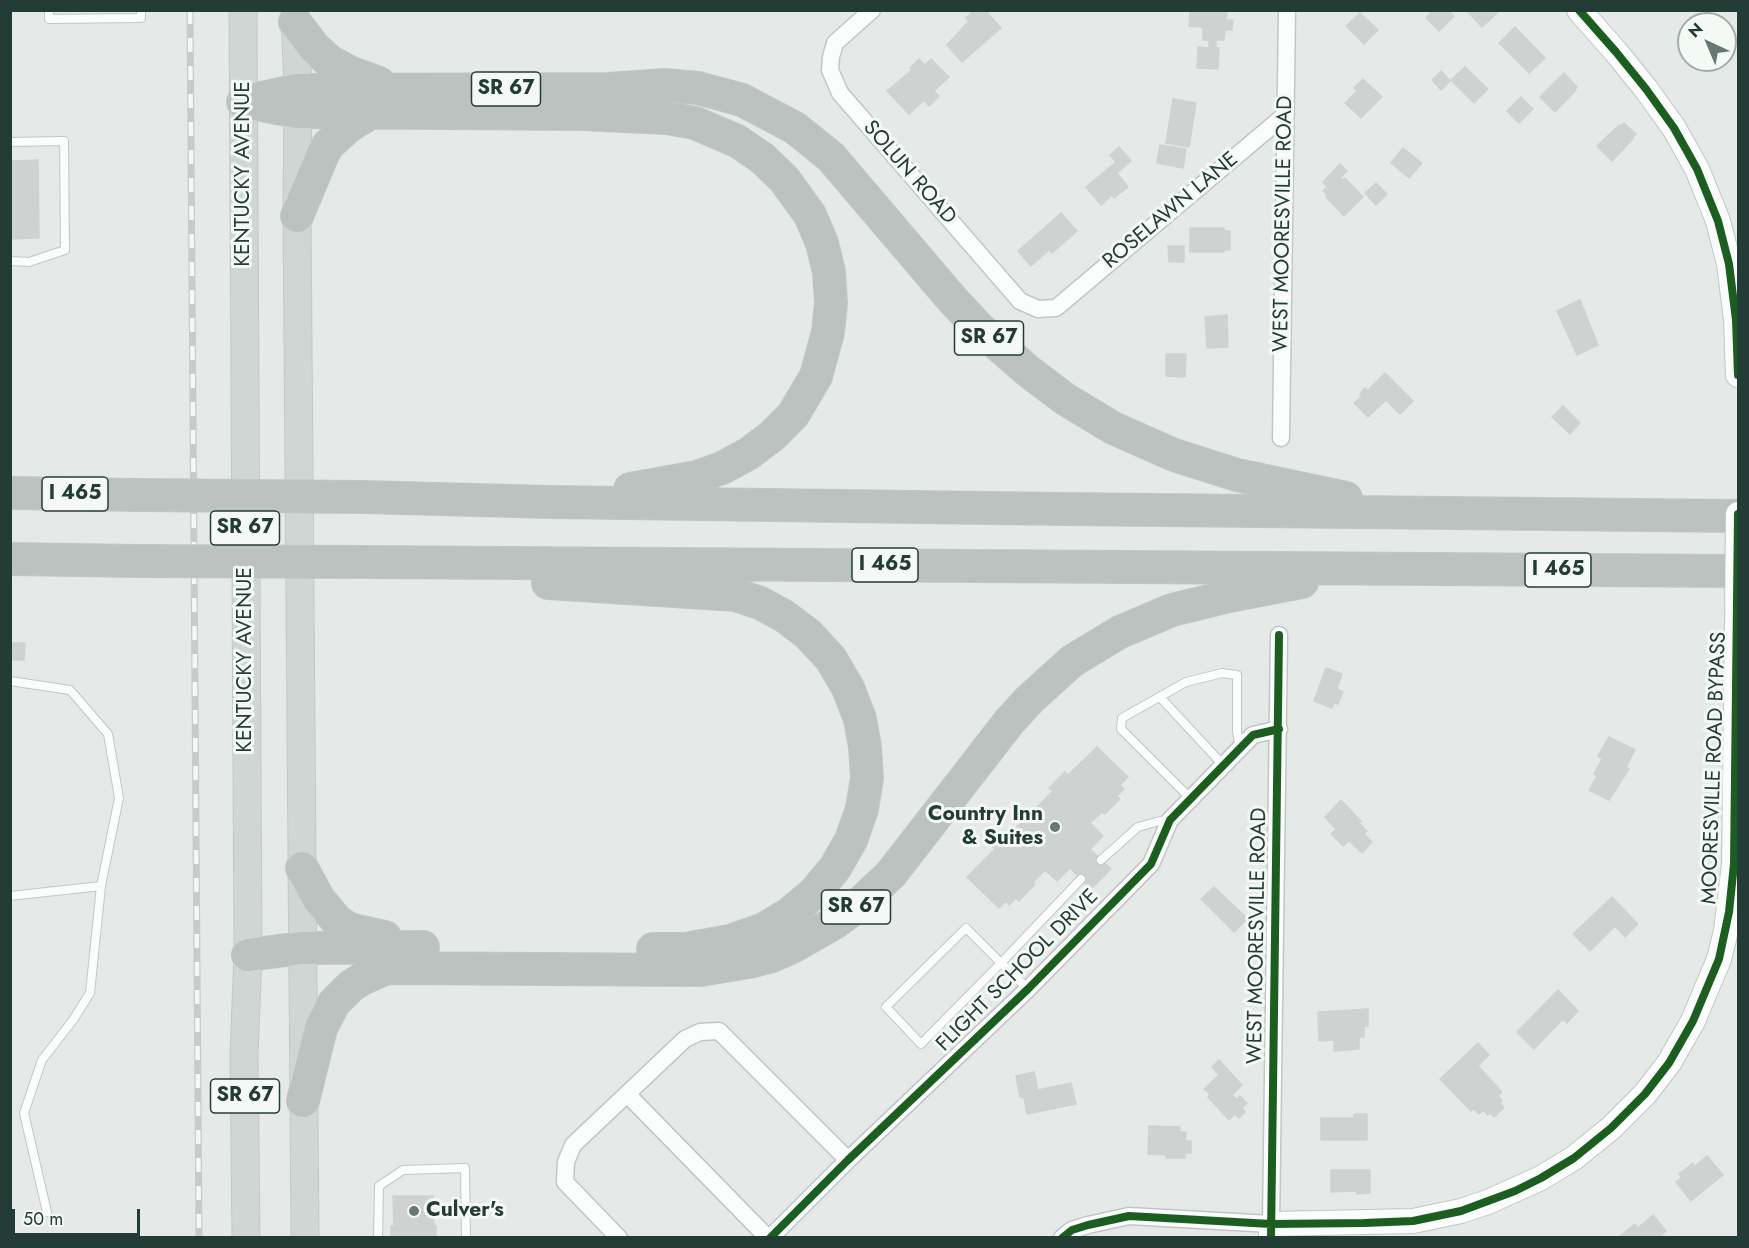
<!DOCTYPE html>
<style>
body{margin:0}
#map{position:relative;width:1749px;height:1248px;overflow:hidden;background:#e5eae8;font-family:Jost,sans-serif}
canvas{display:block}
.frame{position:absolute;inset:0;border:12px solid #243c36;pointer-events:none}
.north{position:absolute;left:1677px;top:12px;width:60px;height:60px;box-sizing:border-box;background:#f4f9f6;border:2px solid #a1ada9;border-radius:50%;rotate:316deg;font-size:16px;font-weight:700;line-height:24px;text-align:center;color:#243c36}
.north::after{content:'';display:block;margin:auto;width:21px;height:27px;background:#687974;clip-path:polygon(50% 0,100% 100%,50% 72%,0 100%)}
.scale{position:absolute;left:12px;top:1209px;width:128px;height:27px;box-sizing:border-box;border:3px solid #243c36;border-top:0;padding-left:8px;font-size:18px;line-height:21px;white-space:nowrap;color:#243c36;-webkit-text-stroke:4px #f4f9f6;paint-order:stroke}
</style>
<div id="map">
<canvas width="1749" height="1248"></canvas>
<div class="frame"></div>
<div class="north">N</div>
<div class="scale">50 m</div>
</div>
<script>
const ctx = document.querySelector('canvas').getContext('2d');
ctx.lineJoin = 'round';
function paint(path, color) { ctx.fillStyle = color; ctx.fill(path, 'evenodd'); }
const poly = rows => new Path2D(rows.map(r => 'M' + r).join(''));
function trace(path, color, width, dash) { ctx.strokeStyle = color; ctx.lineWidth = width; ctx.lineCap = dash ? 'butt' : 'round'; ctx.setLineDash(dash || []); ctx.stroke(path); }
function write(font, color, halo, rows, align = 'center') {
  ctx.font = font + ' Jost,sans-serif'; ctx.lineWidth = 6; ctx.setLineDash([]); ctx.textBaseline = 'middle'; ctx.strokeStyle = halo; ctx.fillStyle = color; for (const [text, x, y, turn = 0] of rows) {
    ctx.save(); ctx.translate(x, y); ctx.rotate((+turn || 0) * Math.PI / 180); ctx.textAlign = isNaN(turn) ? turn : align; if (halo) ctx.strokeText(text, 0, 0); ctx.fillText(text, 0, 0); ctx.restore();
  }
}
const building = poly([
 [974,10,985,10,1001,28,962,62,947,45,969,21,966,18,974,10],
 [1433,10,1448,10,1454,16,1439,31,1426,18,1433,10],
 [1466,10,1499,10,1499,11,1482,27,1466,10],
 [1190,11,1227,13,1226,20,1233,20,1232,30,1225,30,1224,40,1216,40,1216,48,1219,48,1218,69,1197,68,1198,47,1209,48,1209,40,1203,40,1203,27,1189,26,1190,11],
 [1360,13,1378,30,1364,44,1346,26,1360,13],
 [1515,27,1545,58,1529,73,1499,43,1515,27],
 [919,59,925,65,931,59,949,77,934,91,939,96,929,106,924,100,909,114,887,91,912,70,910,68,919,59],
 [1465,67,1488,89,1474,103,1451,80,1465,67],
 [1441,71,1450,81,1441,90,1432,80,1441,71],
 [1564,73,1577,87,1575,89,1576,90,1555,112,1540,97,1564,73],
 [1363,79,1382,97,1361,118,1345,103,1357,91,1354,88,1363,79],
 [1521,97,1533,109,1519,123,1507,111,1521,97],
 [1173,99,1196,103,1189,147,1166,143,1173,99],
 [1624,123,1636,134,1632,138,1633,139,1612,161,1597,146,1619,125,1620,126,1624,123],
 [1160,145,1186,149,1183,168,1157,163,1160,145],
 [1119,147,1131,161,1117,173,1128,187,1114,198,1112,195,1101,205,1086,187,1116,162,1110,155,1119,147],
 [1403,148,1422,163,1409,178,1391,163,1403,148],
 [38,160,39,238,10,239,10,161,38,160],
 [1340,164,1347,171,1340,178,1343,180,1345,178,1363,197,1344,216,1326,197,1328,196,1323,191,1327,187,1323,182,1340,164],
 [1376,183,1387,194,1376,205,1365,193,1376,183],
 [1061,213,1077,231,1052,253,1049,250,1031,266,1018,251,1061,213],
 [1190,228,1224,228,1224,231,1230,231,1230,250,1224,250,1224,252,1190,252,1190,228],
 [1168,246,1184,246,1184,262,1169,262,1168,246],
 [1580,300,1598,345,1577,355,1557,311,1580,300],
 [1227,315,1228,347,1207,348,1205,317,1227,315],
 [1166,354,1186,354,1185,377,1166,376,1166,354],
 [1385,373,1413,401,1400,414,1386,400,1368,417,1354,403,1362,396,1360,394,1365,388,1367,391,1385,373],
 [1563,406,1580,423,1570,434,1552,417,1563,406],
 [10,643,25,643,24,660,10,660,10,643],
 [1326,668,1342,674,1337,689,1343,692,1338,704,1334,703,1332,708,1314,701,1326,668],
 [1609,737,1635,750,1626,767,1629,769,1609,800,1589,790,1597,776,1594,774,1602,759,1598,756,1609,737],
 [1097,747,1128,777,1120,785,1124,789,1117,796,1120,799,1105,814,1102,812,1090,823,1103,836,1090,849,1111,869,1091,889,1070,868,1057,881,1045,870,1033,882,1035,884,1019,901,1016,898,1009,905,1006,901,999,908,967,877,995,849,992,846,1008,830,1011,833,1053,791,1049,788,1065,772,1068,775,1097,747],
 [1341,800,1361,821,1359,823,1367,831,1364,834,1372,842,1362,853,1349,841,1343,846,1331,834,1336,829,1325,817,1341,800],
 [1214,887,1245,916,1244,917,1246,920,1234,932,1201,899,1214,887],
 [1612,897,1638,924,1625,937,1615,926,1590,951,1573,934,1612,897],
 [1558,990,1578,1011,1567,1023,1563,1019,1534,1049,1517,1032,1558,990],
 [1368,1009,1368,1026,1364,1026,1364,1037,1359,1037,1359,1049,1334,1051,1334,1040,1319,1041,1318,1012,1368,1009],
 [1478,1043,1489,1055,1478,1066,1502,1092,1498,1096,1502,1101,1500,1103,1504,1108,1494,1117,1490,1113,1488,1115,1483,1110,1479,1114,1474,1109,1471,1111,1440,1079,1478,1043],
 [1219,1060,1242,1085,1232,1095,1237,1099,1240,1096,1247,1103,1242,1108,1245,1112,1239,1118,1235,1114,1229,1120,1208,1097,1210,1094,1204,1089,1219,1075,1212,1067,1219,1060],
 [1034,1072,1038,1090,1071,1083,1076,1104,1027,1114,1024,1097,1020,1097,1016,1076,1034,1072],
 [1354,1114,1367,1114,1367,1140,1321,1140,1321,1118,1354,1118,1354,1114],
 [1149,1126,1180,1127,1180,1132,1186,1132,1185,1141,1191,1141,1191,1153,1185,1153,1185,1158,1166,1158,1166,1155,1148,1154,1149,1126],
 [1707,1156,1723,1175,1691,1201,1676,1182,1682,1177,1679,1174,1693,1163,1695,1166,1707,1156],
 [1331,1170,1370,1170,1370,1193,1357,1194,1357,1191,1331,1192,1331,1170],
 [393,1196,433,1196,434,1226,436,1226,436,1238,391,1238,391,1226,394,1226,393,1196],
 [1653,1215,1666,1231,1658,1238,1620,1236,1635,1224,1638,1228,1653,1215]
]);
paint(building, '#ced3d1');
trace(building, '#ced3d1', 1.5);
const lane = poly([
 [49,10,49,19,141,18,141,10],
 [10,142,64,141,65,250,29,262,10,261],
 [10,681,70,690,108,734,119,798,101,886],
 [1160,697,1223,765],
 [1191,799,1121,729,1122,718,1186,682,1222,673,1237,675,1237,731,1240,748],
 [1101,860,1138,827,1160,821,1170,820],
 [10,896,101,886,90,993,73,1020,42,1060,24,1113,47,1212],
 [1028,989,1001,963,921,1044,886,1007,966,928,1001,963,1081,879],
 [378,1238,379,1186,403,1170,465,1168,466,1238]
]);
const street = poly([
 [872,10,835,43,831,57,830,70,840,93,1020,301,1038,309,1056,308,1286,114],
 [1281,438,1287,10],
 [627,1094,768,1238],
 [619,1238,565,1182,566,1162,573,1145,685,1039,700,1032,719,1031,848,1160],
 [770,1238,848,1160,1028,989,1151,864,1170,820,1253,735,1279,729],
 [1062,1238,1072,1230,1088,1225,1129,1216,1271,1224,1279,635]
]);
const secondary = poly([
 [1579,10,1616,52,1646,89,1674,128,1697,169,1718,221,1729,264,1736,320,1738,375],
 [1271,1238,1271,1224,1413,1221,1461,1211,1488,1202,1541,1178,1574,1158,1611,1128,1645,1094,1669,1063,1693,1021,1719,959,1726,931,1734,864,1737,625]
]);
const primary = poly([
 [243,10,248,955,244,1054,246,1238],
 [295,15,298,90,297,216,305,1238]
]);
const highway = poly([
 [295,22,314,47,329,61,349,72,379,83],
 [243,102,298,90,608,89,665,85,698,88,742,100,795,128,831,157,951,298,980,329,1028,371,1065,399,1113,428,1174,455,1237,475,1346,498],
 [257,104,297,112,581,114,667,118,695,123,737,141,762,158,784,179,810,215,822,243,829,272,831,303,828,332,816,376,793,415,772,436,748,454,722,468,697,477,630,489],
 [297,216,323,154,328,145,349,126,372,112],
 [10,493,139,495],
 [363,497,550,502,1062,509,1738,516],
 [10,559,138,561],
 [363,562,1738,571],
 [548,583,736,595,760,603,784,616,808,634,831,659,848,688,860,719,865,747,867,778,862,809,851,840,835,868,814,893,789,914,764,929,730,941,685,949,653,949],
 [302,868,318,898,337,921,349,929,385,937],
 [248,955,302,948,423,947],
 [303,1101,321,1028,334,1003,351,986,362,979,387,968,700,970,749,962,772,956,794,946,836,922,856,907,891,874,1009,722,1029,700,1072,661,1120,632,1172,610,1229,596,1302,582]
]);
trace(lane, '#c2c7c5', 10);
trace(street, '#c2c7c5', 19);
trace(secondary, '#c1c7c5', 26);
trace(primary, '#c1c9c7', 29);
trace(highway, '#c1c9c7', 34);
trace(lane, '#fbfcfc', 8);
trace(street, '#fbfcfc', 16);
trace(secondary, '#fbfcfc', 24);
trace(primary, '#cfd6d4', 27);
trace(highway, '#bbc2c0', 32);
const rail = poly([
 [190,10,199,1238]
]);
trace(rail, '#c7cbca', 7);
trace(rail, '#f4f9f6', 4.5, [14]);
const secondaryBridge = poly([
 [1737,625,1738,514]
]);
const highwayBridge = poly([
 [139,495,363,497],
 [138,561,363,562]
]);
trace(secondaryBridge, '#c1c7c5', 26, []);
trace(highwayBridge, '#c1c9c7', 34, []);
trace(secondaryBridge, '#fbfcfc', 24);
trace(highwayBridge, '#bbc2c0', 32);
trace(poly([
 [1579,10,1616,52,1646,89,1674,128,1697,169,1718,221,1729,264,1736,320,1738,375],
 [770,1238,848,1160,1028,989,1151,864,1170,820,1253,735,1279,729],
 [1062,1238,1072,1230,1088,1225,1129,1216,1271,1224,1364,1223,1413,1221,1461,1211,1515,1191,1541,1178,1574,1158,1611,1128,1645,1094,1669,1063,1693,1021,1719,959,1729,912,1734,864,1738,514],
 [1271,1238,1279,635]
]), '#1b5e20', 8);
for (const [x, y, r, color] of [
 [1055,827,6,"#687974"],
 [414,1211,6,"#687974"]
]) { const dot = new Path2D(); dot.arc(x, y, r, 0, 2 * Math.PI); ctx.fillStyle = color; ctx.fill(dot); trace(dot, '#f4f9f6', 2); }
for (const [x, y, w] of [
 [506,89,69],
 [989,338,69],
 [75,494,66],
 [245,528,69],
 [885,565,66],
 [1558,570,66],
 [856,907,69],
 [245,1096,69]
]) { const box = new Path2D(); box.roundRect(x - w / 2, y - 17, w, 34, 4.5); ctx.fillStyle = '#f4f9f6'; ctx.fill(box); trace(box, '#243c36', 1.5); }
write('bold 20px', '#243c36', null, [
 ["SR 67",506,89],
 ["SR 67",989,338],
 ["I 465",75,494],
 ["SR 67",245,528],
 ["I 465",885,565],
 ["I 465",1558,570],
 ["SR 67",856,907],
 ["SR 67",245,1096]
]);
write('21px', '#243c36', '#f4f9f6', [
 ["SOLUN ROAD",909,173,49],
 ["KENTUCKY AVENUE",244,174,-90],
 ["ROSELAWN LANE",1171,211,-40],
 ["WEST MOORESVILLE ROAD",1284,224,-89],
 ["KENTUCKY AVENUE",246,660,-90],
 ["MOORESVILLE ROAD BYPASS",1715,768,-88],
 ["WEST MOORESVILLE ROAD",1258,936,-89],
 ["FLIGHT SCHOOL DRIVE",1018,971,-45]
]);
write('bold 21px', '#243c36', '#f4f9f6', [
 ["Country Inn",1043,815],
 ["& Suites",1043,839],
 ["Culver's",426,1211,"left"]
], 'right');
</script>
